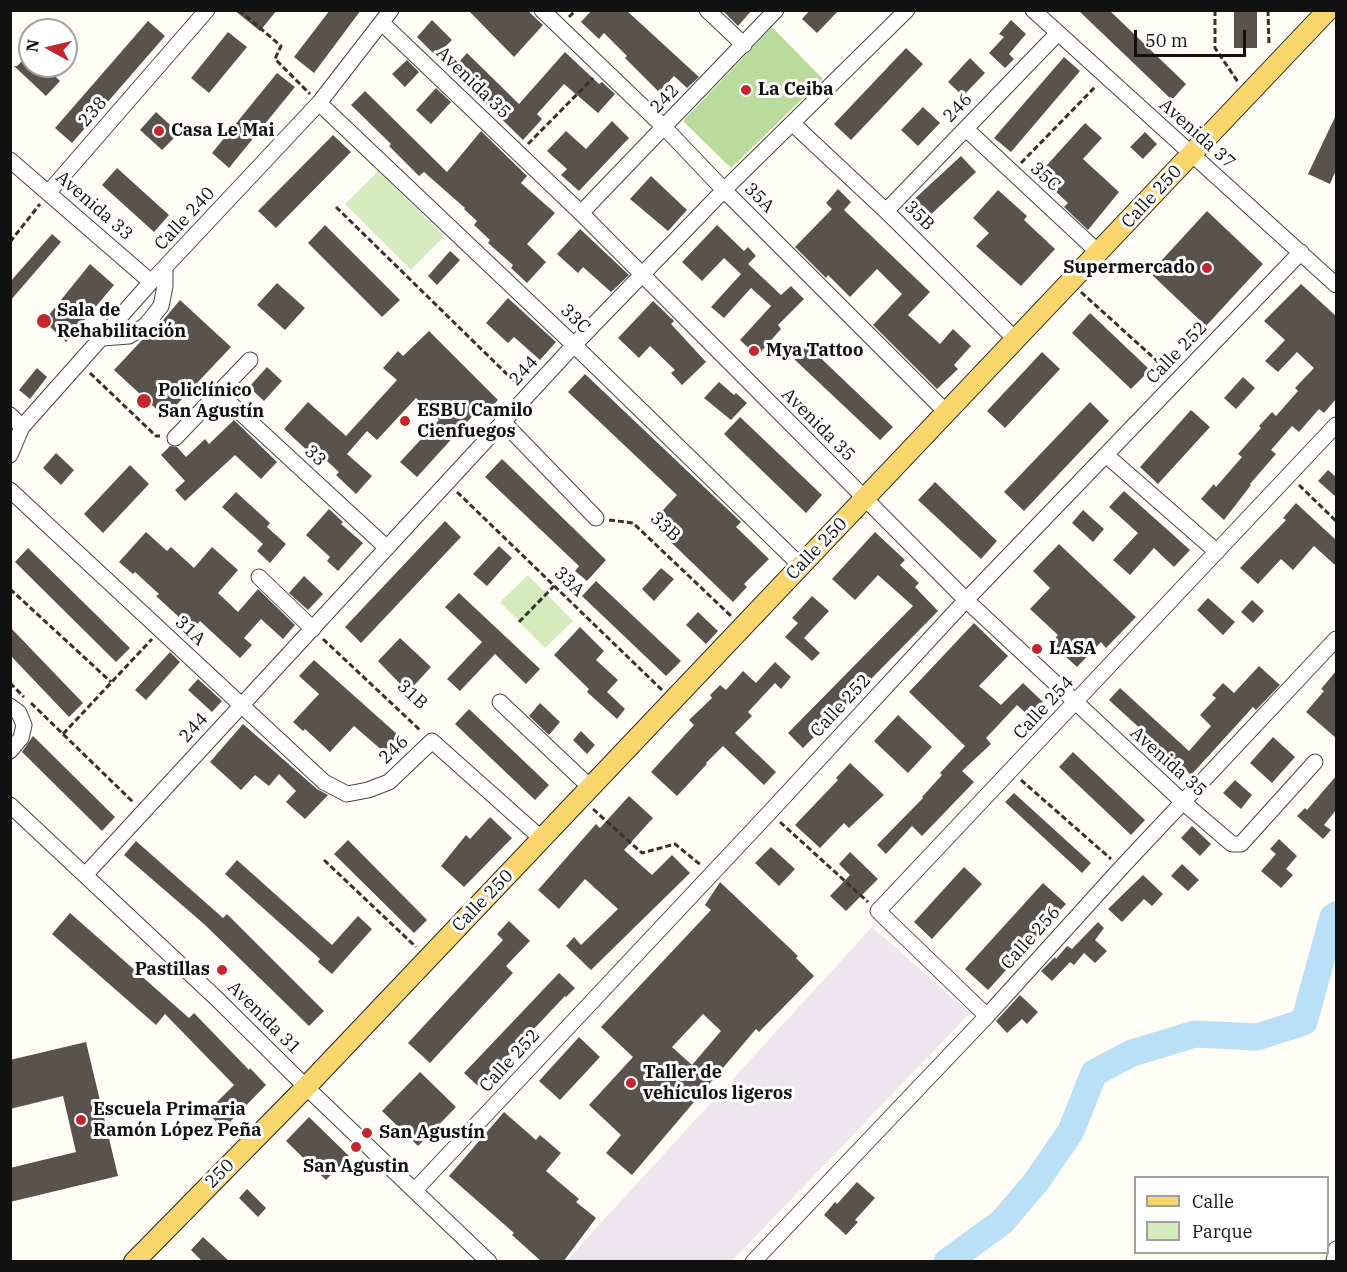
<!DOCTYPE html>
<meta charset="utf-8">
<style>
body{margin:0}
#map{position:relative;width:1347px;height:1272px;overflow:hidden;background:#fffdf5;font-family:"IBM Plex Serif",serif}
canvas{display:block}
.frame{position:absolute;inset:0;border:12px solid #111;pointer-events:none}
.legend{position:absolute;left:1134px;top:1176px;width:195px;height:78px;box-sizing:border-box;background:#fff;border:2px solid #a0a0a0;margin:0;padding:8px 10px;list-style:none;font-size:18px;color:#111}
.legend li{display:flex;align-items:center;gap:12px;height:30px}
.legend b{width:30px;border:2px solid #a0a0a0}
.north{position:absolute;left:18px;top:18px;width:60px;height:60px;box-sizing:border-box;background:#fff;border:2px solid #a0a0a0;border-radius:50%;rotate:278deg;font-size:16px;font-weight:700;line-height:24px;text-align:center;color:#111}
.north::after{content:'';display:block;margin:auto;width:21px;height:27px;background:#c4262e;clip-path:polygon(50% 0,100% 100%,50% 72%,0 100%)}
.scale{position:absolute;left:1134px;top:30px;width:112px;height:27px;box-sizing:border-box;border:3px solid #111;border-top:0;padding-left:8px;font-size:18px;line-height:21px;white-space:nowrap;color:#111;-webkit-text-stroke:4px #fff;paint-order:stroke}
</style>
<div id="map">
<canvas width="1347" height="1272"></canvas>
<div class="frame"></div>
<ul class="legend">
<li><b style="height:8px;background:#f9d66b"></b>Calle</li>
<li><b style="height:16px;background:#d5ebbd"></b>Parque</li>
</ul>
<div class="north">N</div>
<div class="scale">50 m</div>
</div>
<script>
const ctx = document.querySelector('canvas').getContext('2d');
ctx.lineJoin = 'round';
function paint(path, color) { ctx.fillStyle = color; ctx.fill(path, 'evenodd'); }
const poly = rows => new Path2D(rows.map(r => 'M' + r).join(''));
function trace(path, color, width, dash) { ctx.strokeStyle = color; ctx.lineWidth = width; ctx.lineCap = dash ? 'butt' : 'round'; ctx.setLineDash(dash || []); ctx.stroke(path); }
function write(font, color, halo, rows, align = 'center') {
  ctx.font = font + ' "IBM Plex Serif",serif'; ctx.lineWidth = 6; ctx.setLineDash([]); ctx.textBaseline = 'middle'; ctx.strokeStyle = halo; ctx.fillStyle = color; for (const [text, x, y, turn = 0] of rows) {
    ctx.save(); ctx.translate(x, y); ctx.rotate((+turn || 0) * Math.PI / 180); ctx.textAlign = isNaN(turn) ? turn : align; if (halo) ctx.strokeText(text, 0, 0); ctx.fillText(text, 0, 0); ctx.restore();
  }
}
paint(poly([
 [872,927,970,1013,732,1261,566,1261]
]), '#eee6ef');
paint(poly([
 [378,171,444,236,411,270,345,204],
 [528,575,573,621,545,648,500,602]
]), '#d5ebbd');
paint(poly([
 [772,27,823,79,731,168,683,121]
]), '#b9dc9c');
trace(poly([
 [947,1262,1002,1222,1036,1182,1071,1131,1094,1073,1132,1053,1195,1034,1257,1037,1304,1022,1333,917,1336,915]
]), '#b9e0f7', 27);
paint(poly([
 [234,10,277,10,260,31],
 [330,10,361,10,314,73,294,57],
 [468,10,527,10,543,25,514,57],
 [592,10,626,10,699,77,687,88,674,76,659,92,625,58,627,56,604,33,599,39,581,22],
 [722,10,752,10,738,26],
 [810,10,839,10,817,33,802,19],
 [1078,10,1109,10,1186,84,1172,100],
 [1234,10,1257,10,1257,48,1234,48],
 [432,20,452,40,436,56,417,37],
 [1011,20,1026,34,1009,54,1014,59,1005,68,989,53,1004,37,999,34],
 [148,21,165,36,72,143,55,128],
 [228,32,247,47,209,93,191,78],
 [906,48,923,64,851,140,834,124],
 [565,52,599,84,602,82,615,94,598,113,564,84,537,114,542,119,523,140,452,70,467,53,519,104],
 [30,53,30,66,45,66,60,81,46,96,14,66,17,66],
 [1064,57,1080,71,1011,152,994,138],
 [970,58,985,73,963,96,948,82],
 [407,60,419,72,405,87,392,74],
 [277,73,295,87,229,168,212,153],
 [436,88,451,102,431,124,416,110],
 [365,91,447,172,481,131,527,176,521,183,555,213,527,244,546,262,527,283,511,268,513,265,488,243,490,240,474,225,477,221,464,209,465,208,424,172,419,176,389,146,391,144,351,105],
 [923,107,940,123,918,146,901,130],
 [156,112,179,133,162,150,140,130],
 [1336,115,1336,170,1330,184,1308,174],
 [612,121,629,138,579,191,561,175,567,169,547,151,566,131,586,149],
 [1085,123,1102,138,1083,159,1119,192,1088,230,1064,207,1068,203,1038,175],
 [1145,132,1157,144,1143,159,1130,147],
 [333,135,351,152,276,228,258,211],
 [961,156,976,172,924,221,909,204],
 [117,168,169,215,154,232,102,185],
 [651,176,687,210,668,231,630,199],
 [838,189,851,202,844,210,930,292,908,315,940,344,953,329,971,346,954,365,958,369,937,389,873,325,902,294,877,269,850,297,828,275,826,278,795,247,832,209,826,203],
 [998,190,1027,216,1024,220,1055,249,1021,286,976,246,989,233,973,218],
 [1207,211,1263,264,1206,326,1150,273],
 [325,225,400,300,382,317,308,243],
 [717,225,744,251,748,247,756,256,748,264,781,295,791,286,804,299,778,325,781,329,757,356,740,340,771,306,751,288,724,318,711,307,741,274,724,258,702,281,682,262],
 [580,229,629,275,611,292,583,267,578,273,557,254],
 [52,234,61,242,10,301,10,282],
 [450,251,460,260,437,285,428,276],
 [90,264,114,285,66,342,44,321],
 [277,283,305,308,285,330,257,305],
 [1301,284,1336,316,1336,399,1324,413,1319,409,1299,432,1292,426,1271,450,1276,454,1250,484,1251,485,1224,520,1201,499,1214,484,1216,487,1242,457,1238,454,1261,428,1259,426,1272,412,1276,416,1298,391,1295,388,1314,368,1297,352,1278,372,1265,361,1285,340,1264,321],
 [508,298,556,342,540,360,514,337,508,343,486,323],
 [180,300,231,347,165,417,114,370,144,338,154,331],
 [653,301,674,321,671,324,706,362,682,385,671,373,675,370,650,346,639,358,618,338],
 [1090,313,1150,370,1131,389,1072,333],
 [429,331,498,400,483,415,478,410,417,477,400,462,439,420,416,398,377,440,367,431,347,454,372,476,356,494,336,475,339,472,314,449,310,453,284,429,308,402,346,436,397,380,383,368,398,351,403,356],
 [807,345,893,427,880,440,794,359],
 [1042,352,1060,369,1005,428,987,411],
 [267,367,282,381,264,401,249,387],
 [37,368,47,377,30,399,19,390],
 [585,374,741,522,736,527,769,559,744,584,747,587,733,602,651,523,677,495,568,392],
 [1243,377,1255,388,1236,409,1224,398],
 [719,382,734,395,736,393,747,403,731,420,704,398],
 [1090,402,1109,421,1024,511,1004,492],
 [1191,410,1210,427,1158,484,1140,467],
 [740,417,822,495,806,513,724,434],
 [234,420,277,462,261,479,235,455,185,501,175,490,185,481,161,455,170,446,177,447,186,457,205,439,209,444],
 [56,453,74,470,61,485,43,468],
 [502,459,606,560,587,581,575,571,579,566,485,477],
 [130,465,149,484,103,533,84,514],
 [1328,470,1336,477,1336,497,1318,481],
 [935,482,997,541,981,559,918,500],
 [1124,491,1190,550,1174,567,1154,548,1130,575,1113,560,1138,533,1109,507],
 [236,492,270,523,267,527,286,544,270,563,257,551,263,544,222,507],
 [1296,503,1336,540,1336,566,1314,546,1293,570,1281,559,1258,584,1240,568,1286,520,1283,518],
 [329,509,343,522,341,524,363,543,338,571,327,561,330,557,306,535],
 [1083,510,1104,529,1093,542,1072,523],
 [445,521,461,537,361,643,345,627],
 [146,532,167,551,171,547,194,568,212,547,238,570,218,593,238,612,258,589,295,625,283,639,261,619,244,638,252,645,240,658,200,621,194,628,182,616,180,618,156,596,159,594,135,572,133,574,119,562],
 [875,532,905,560,900,565,919,583,915,587,938,611,803,748,788,733,913,606,878,575,855,600,832,579],
 [1059,544,1136,617,1106,648,1101,642,1077,667,1051,643,1058,635,1030,609,1050,588,1033,571],
 [499,546,512,558,487,586,473,574],
 [28,548,130,648,116,662,15,562],
 [661,568,674,579,654,601,642,589],
 [304,576,323,594,308,610,289,593],
 [596,581,681,661,666,676,582,596],
 [459,593,540,669,526,684,495,654,460,691,447,679,482,642,445,607],
 [812,596,829,611,804,638,820,653,812,661,785,637,798,623,792,618],
 [1208,598,1235,622,1223,635,1197,610],
 [1252,600,1264,611,1253,623,1241,612],
 [698,612,718,631,706,644,686,625],
 [974,623,1008,656,979,686,1001,705,1023,683,1043,702,1029,716,1017,705,986,738,991,744,962,771,974,782,922,836,912,826,886,854,877,845,923,798,922,797,942,775,940,773,965,746,909,692],
 [10,627,83,703,69,717,10,655],
 [580,627,604,651,596,660,618,680,607,692,625,709,617,719,587,692,589,689,554,655],
 [400,638,431,667,408,692,378,661],
 [170,652,180,662,146,700,135,690],
 [314,660,398,735,384,752,354,726,330,752,305,729,303,731,293,722,319,694,299,676],
 [775,662,791,677,781,689,775,683,748,712,752,716,735,733,776,772,764,785,723,746,706,763,707,764,677,796,651,772,694,725,689,720,712,698,710,695,720,685,726,690,743,671,756,683],
 [1259,666,1280,685,1256,710,1253,707,1191,775,1109,700,1120,688,1189,751,1211,726,1200,715,1216,698,1212,695,1223,683,1234,693],
 [1336,671,1336,738,1306,712,1324,691,1321,689],
 [198,679,222,701,212,712,188,690],
 [540,703,560,722,549,735,529,716],
 [469,709,549,785,535,800,455,724],
 [898,715,932,747,908,773,874,741],
 [243,724,317,789,328,795,305,819,286,802,296,791,279,774,269,786,255,775,241,790,210,762],
 [581,731,595,745,587,754,573,740],
 [33,736,115,817,102,831,22,752],
 [1273,737,1295,757,1272,783,1250,763],
 [1073,752,1145,820,1131,835,1059,767],
 [850,763,884,795,849,828,844,823,820,848,795,825,838,780,836,778],
 [1336,776,1336,810,1324,825,1331,830,1323,839,1297,816,1305,808,1307,810],
 [1235,780,1252,795,1241,809,1223,793],
 [1014,793,1091,863,1082,873,1005,802],
 [629,796,653,818,624,850,652,875,672,855,690,873,591,970,566,946,574,937,581,945,618,909,585,879,559,909,538,890,596,824,600,828],
 [490,817,512,838,464,887,441,866,466,835,470,839],
 [1192,826,1211,844,1200,856,1181,838],
 [1279,839,1297,856,1286,869,1293,875,1281,888,1261,871,1276,854,1270,849],
 [348,840,427,920,414,933,334,854],
 [136,841,223,918,227,914,324,1011,309,1026,204,924,124,855],
 [771,847,795,869,779,886,755,863],
 [850,852,878,879,846,911,830,896,850,875,839,864],
 [237,860,332,945,358,916,372,929,332,974,318,962,320,959,225,874],
 [1182,864,1199,880,1188,891,1171,876],
 [964,867,982,884,932,939,914,922],
 [1143,875,1163,894,1152,906,1144,899,1122,922,1108,909],
 [720,882,798,956,796,958,814,976,759,1032,756,1029,632,1175,606,1153,621,1135,589,1105,633,1057,601,1027,711,910,705,905],
 [703,1014,721,1031,692,1065,672,1047],
 [1043,883,1066,904,988,990,965,969],
 [70,913,189,1018,194,1013,249,1070,250,1068,266,1085,223,1129,207,1112,234,1085,165,1014,156,1025,52,934],
 [509,921,530,941,506,966,513,973,430,1063,408,1043,503,940,497,934],
 [1098,922,1104,928,1095,940,1107,951,1095,963,1084,953,1074,965,1070,962,1052,981,1041,971,1055,957,1056,959,1067,946,1072,949],
 [559,973,575,988,566,997,565,996,479,1087,464,1073],
 [1020,995,1038,1012,1027,1024,1022,1019,1007,1033,996,1021],
 [579,1037,600,1057,560,1100,539,1081],
 [86,1042,118,1176,10,1202,10,1168,76,1152,63,1096,10,1109,10,1060],
 [420,1072,456,1107,418,1146,382,1111],
 [504,1112,536,1140,540,1135,561,1153,546,1171,579,1199,576,1202,596,1218,563,1262,542,1262,512,1235,514,1233,449,1176],
 [309,1117,349,1156,326,1180,286,1141],
 [857,1182,875,1198,855,1220,858,1222,846,1235,824,1215,835,1202,837,1204],
 [247,1189,266,1208,258,1217,239,1198],
 [203,1237,230,1262,203,1262,191,1250]
]), '#5a524d');
const minor = poly([
 [542,10,665,128,724,190,947,413],
 [707,10,744,45],
 [1033,10,1336,285],
 [382,23,581,213,966,600,1184,803,1232,844,1241,844,1315,762],
 [319,103,574,345,801,566],
 [792,123,886,211,1016,340],
 [966,129,1099,253],
 [10,160,151,282],
 [48,193,207,10],
 [886,211,1058,33],
 [581,213,776,10],
 [103,338,129,336,146,325,161,306,165,286,165,268],
 [218,392,387,548],
 [10,415,22,427],
 [503,422,596,518],
 [175,438,250,360],
 [10,455,22,427,151,282,319,103,391,10],
 [1106,455,1217,552],
 [10,490,324,782,347,794,368,790,389,782,432,741,542,839],
 [259,577,313,629],
 [500,702,591,788],
 [10,706,19,713,24,725,21,738,10,751],
 [10,805,216,998,306,1087,489,1262],
 [85,875,574,345,724,190,907,10],
 [987,1016,878,911,1336,425],
 [415,1190,769,813,966,600,1301,252],
 [753,1262,987,1016,1121,868,1336,639],
 [1334,1262,1336,1249]
]);
const major = poly([
 [134,1262,306,1087,1328,10]
]);
trace(minor, '#444', 17);
trace(major, '#222', 22);
trace(poly([
 [239,10,281,46,275,59,310,94],
 [1215,10,1215,48,1238,82],
 [1268,10,1269,46],
 [569,17,576,10],
 [528,144,593,78],
 [1021,163,1096,86],
 [336,207,519,386],
 [10,242,40,204],
 [1081,292,1167,370],
 [90,373,156,436,160,436],
 [1299,485,1336,521],
 [457,492,662,690],
 [609,520,633,523,731,616],
 [10,589,111,682],
 [519,622,554,586],
 [323,639,421,731],
 [10,683,24,697],
 [31,703,134,803],
 [63,734,152,639],
 [1021,780,1111,859],
 [593,809,642,853,675,844,702,866],
 [780,822,868,902],
 [324,860,416,947]
]), '#333', 3, [6, 3]);
trace(minor, '#fff', 15);
trace(major, '#f9d66b', 20);
for (const [x, y, r, color] of [
 [746,90,6,"#c4262e"],
 [159,131,6,"#c4262e"],
 [1207,268,6,"#c4262e"],
 [44,321,8,"#c4262e"],
 [754,351,6,"#c4262e"],
 [144,401,8,"#c4262e"],
 [405,421,6,"#c4262e"],
 [1037,649,6,"#c4262e"],
 [222,970,6,"#c4262e"],
 [631,1083,6,"#c4262e"],
 [81,1120,6,"#c4262e"],
 [367,1133,6,"#c4262e"],
 [356,1147,6,"#c4262e"]
]) { const dot = new Path2D(); dot.arc(x, y, r, 0, 2 * Math.PI); ctx.fillStyle = color; ctx.fill(dot); trace(dot, '#fff', 2); }
write('18px', '#111', '#fff', [
 ["Avenida 35",473,83,44],
 ["242",665,99,-46],
 ["246",958,108,-46],
 ["238",93,112,-49],
 ["Avenida 37",1197,134,42],
 ["35C",1045,177,42],
 ["Calle 250",1152,197,-47],
 ["35A",759,198,45],
 ["Avenida 33",94,206,41],
 ["35B",919,216,45],
 ["Calle 240",185,219,-47],
 ["33C",575,319,44],
 ["Calle 252",1177,353,-46],
 ["244",524,371,-47],
 ["Avenida 35",818,425,45],
 ["33",315,456,43],
 ["33B",665,527,43],
 ["Calle 250",817,549,-46],
 ["33A",569,582,44],
 ["31A",190,631,43],
 ["31B",412,695,43],
 ["Calle 252",841,706,-47],
 ["Calle 254",1044,708,-47],
 ["244",194,728,-47],
 ["246",394,750,-43],
 ["Avenida 35",1168,762,42],
 ["Calle 250",483,901,-46],
 ["Calle 256",1031,938,-48],
 ["Avenida 31",264,1018,45],
 ["Calle 252",510,1061,-47],
 ["250",220,1174,-45]
]);
write('bold 18px', '#111', '#fff', [
 ["La Ceiba",758,90],
 ["Casa Le Mai",171,131],
 ["Supermercado",1195,268,"right"],
 ["Sala de",57,311],
 ["Rehabilitación",57,332],
 ["Mya Tattoo",766,351],
 ["Policlínico",158,391],
 ["San Agustín",158,412],
 ["ESBU Camilo",417,411],
 ["Cienfuegos",417,432],
 ["LASA",1049,649],
 ["Pastillas",210,970,"right"],
 ["Taller de",643,1073],
 ["vehículos ligeros",643,1094],
 ["Escuela Primaria",93,1110],
 ["Ramón López Peña",93,1131],
 ["San Agustín",379,1133],
 ["San Agustin",356,1167,"center"]
], 'left');
</script>
